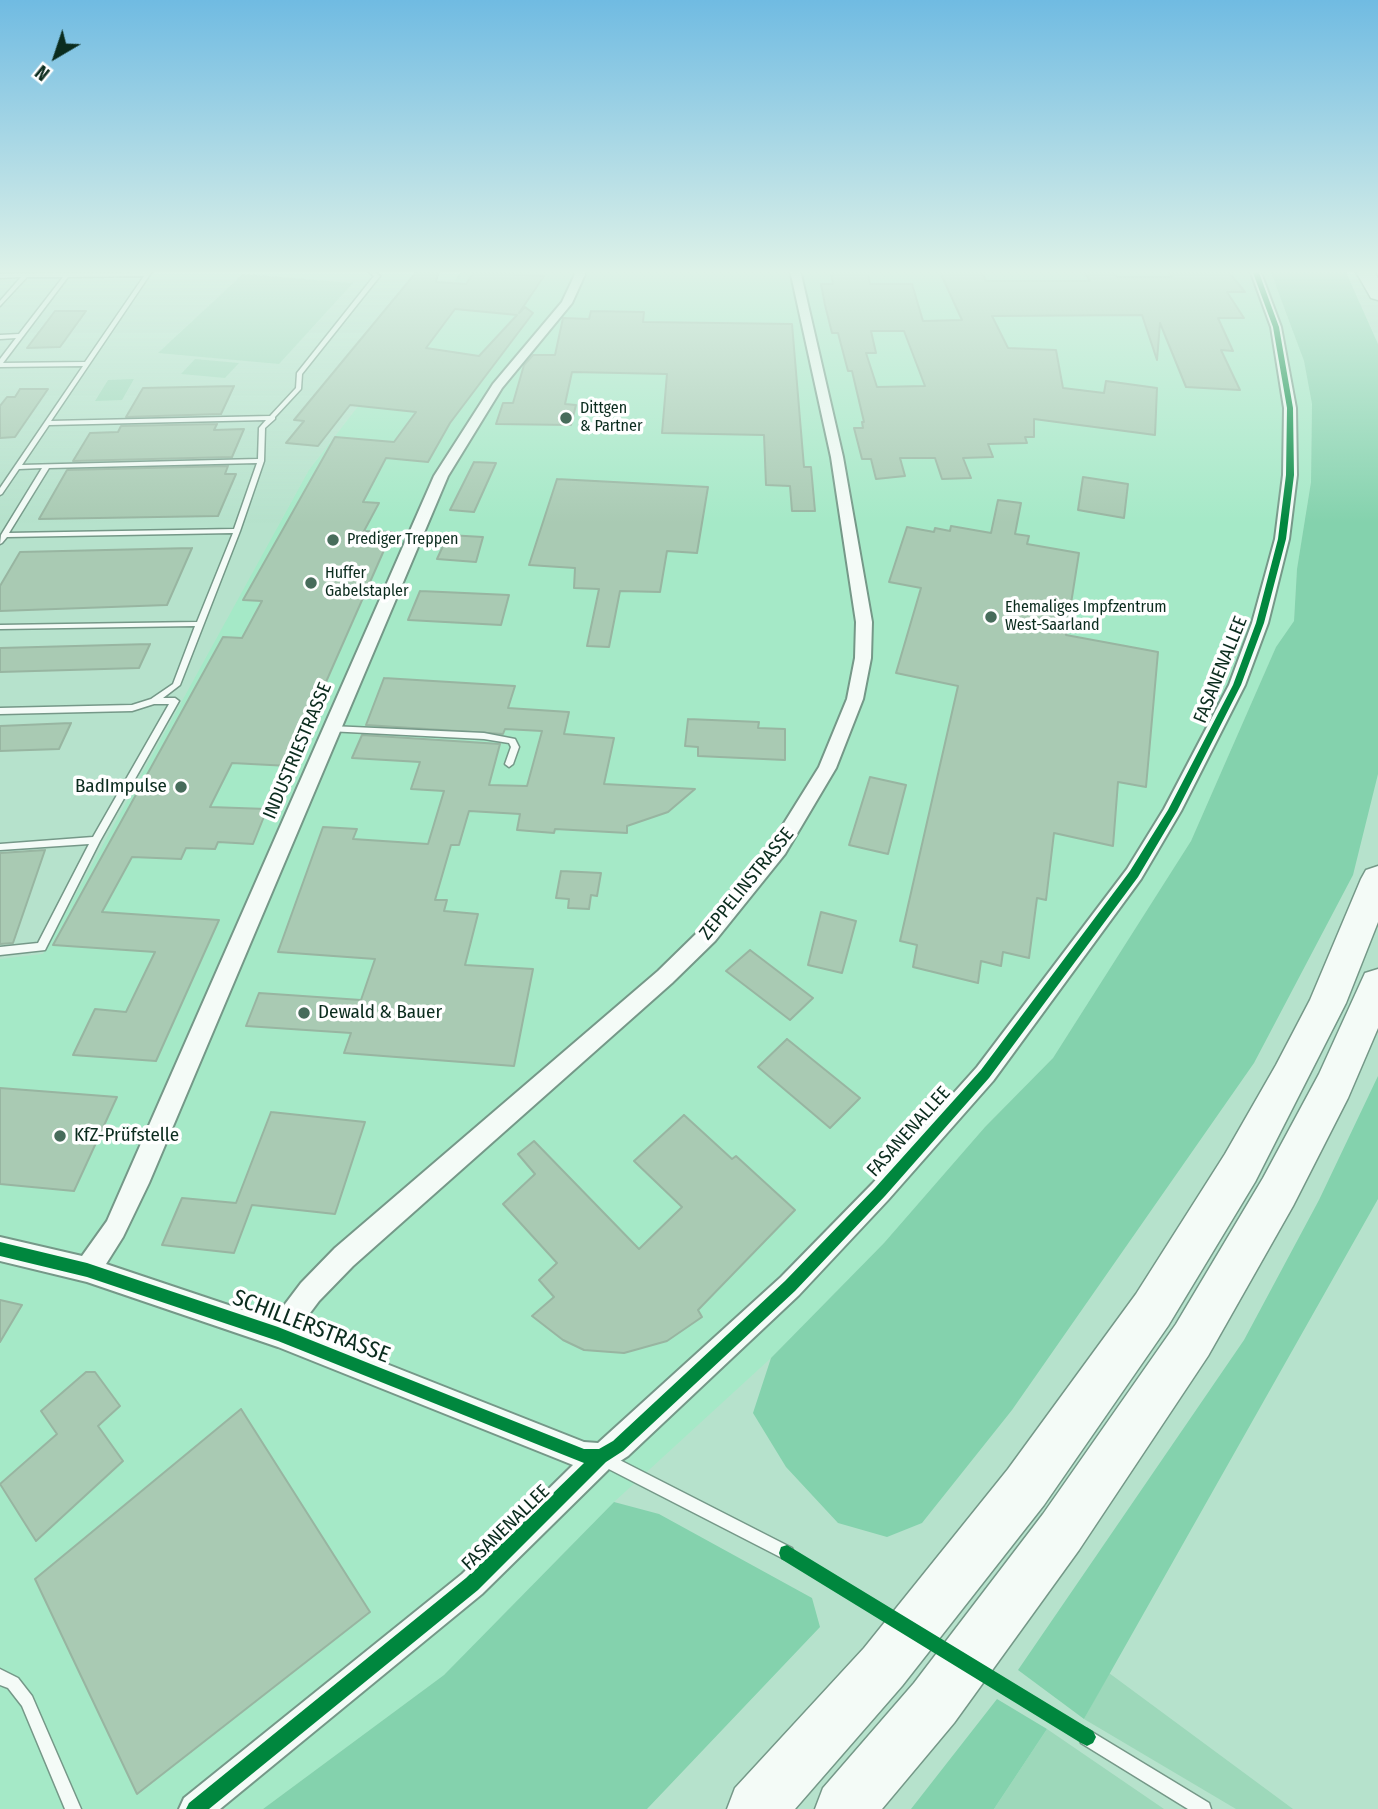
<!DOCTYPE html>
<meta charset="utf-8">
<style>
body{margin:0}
#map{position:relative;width:1378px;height:1809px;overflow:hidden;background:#b6e2cc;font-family:"Fira Sans Condensed",sans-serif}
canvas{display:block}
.north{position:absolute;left:21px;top:21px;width:70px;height:70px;-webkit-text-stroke:5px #fff;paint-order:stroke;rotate:219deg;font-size:19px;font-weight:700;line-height:28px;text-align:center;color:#0b2c1e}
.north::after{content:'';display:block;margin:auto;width:24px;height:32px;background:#0b2c1e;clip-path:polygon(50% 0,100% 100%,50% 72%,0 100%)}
</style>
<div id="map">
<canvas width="1378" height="1809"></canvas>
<div class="north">N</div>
</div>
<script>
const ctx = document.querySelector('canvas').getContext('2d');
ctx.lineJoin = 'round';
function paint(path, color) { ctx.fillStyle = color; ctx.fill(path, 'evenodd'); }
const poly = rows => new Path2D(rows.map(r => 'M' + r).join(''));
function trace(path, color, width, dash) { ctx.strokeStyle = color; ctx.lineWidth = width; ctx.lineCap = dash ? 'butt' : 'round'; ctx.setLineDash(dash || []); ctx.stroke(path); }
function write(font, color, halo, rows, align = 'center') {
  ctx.font = font + ' "Fira Sans Condensed",sans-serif'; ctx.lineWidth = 7; ctx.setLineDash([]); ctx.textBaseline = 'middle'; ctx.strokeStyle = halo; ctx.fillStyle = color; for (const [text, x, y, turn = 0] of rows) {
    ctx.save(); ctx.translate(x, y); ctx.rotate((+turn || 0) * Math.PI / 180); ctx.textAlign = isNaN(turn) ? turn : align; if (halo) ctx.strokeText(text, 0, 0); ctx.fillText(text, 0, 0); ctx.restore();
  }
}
paint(poly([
 [463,270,1270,270,1304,361,1312,404,1311,482,1297,569,1294,621,1276,647,1191,841,1053,1058,985,1127,884,1243,771,1358,614,1502,444,1675,263,1809,0,1809,0,959,43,954,309,470]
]), '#a5e9c7');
paint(poly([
 [243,274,353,283,279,364,158,353],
 [195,359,239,363,225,378,181,374],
 [134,379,122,400,95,401,108,380],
 [1109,1673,1293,1809,1236,1809,1084,1719],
 [1047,1729,1164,1809,994,1809]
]), '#9dd8ba');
paint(poly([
 [1270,270,1345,270,1378,344,1378,774,1353,875,1254,1063,1012,1410,922,1523,887,1537,838,1523,786,1467,753,1413,771,1358,884,1243,985,1127,1053,1058,1191,841,1276,647,1294,621,1297,569,1311,482,1312,404,1304,361],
 [1378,1076,1378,1199,1084,1719,1018,1670,1244,1340,1319,1200],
 [614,1502,659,1514,812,1598,820,1627,647,1809,263,1809,444,1675],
 [997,1699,1047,1729,994,1809,911,1809]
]), '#84d2ad');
const building = poly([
 [418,270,439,270,436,282,466,284,474,272,544,276,519,313,525,307,533,313,450,423,428,462,386,458,363,502,379,503,364,531,392,532,289,766,232,763,210,807,267,809,253,844,218,842,215,849,186,848,181,859,132,857,102,912,219,920,156,1061,73,1055,95,1009,126,1012,155,952,53,945,223,637,242,638,262,601,243,600,335,437,394,442,416,412,350,405,318,446,286,443,304,421,294,420,418,270],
 [455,309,517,315,479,356,426,348,455,309],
 [834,270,867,270,870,284,912,284,923,321,962,320,939,270,981,270,986,281,1090,281,1083,270,1113,270,1117,277,1172,277,1169,273,1208,273,1205,270,1227,270,1245,292,1227,292,1244,318,1218,318,1233,351,1221,350,1240,390,1186,387,1160,323,1157,360,1142,315,992,316,1008,348,1056,350,1063,388,1104,393,1106,381,1157,388,1155,435,1034,419,1034,437,1025,437,1027,443,988,444,993,457,963,458,971,478,942,479,935,458,900,458,905,476,876,479,871,459,862,459,854,428,863,428,862,422,864,422,852,371,848,371,838,333,832,333,825,305,821,284,833,284,831,274,835,274,834,270],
 [871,331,904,331,925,386,877,387,866,353,876,353,871,331],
 [55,311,86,311,60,347,27,348,55,311],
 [591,311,644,312,643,322,792,324,804,467,811,467,815,511,792,511,790,486,766,485,764,435,662,433,667,374,572,372,565,404,576,405,571,425,496,424,503,403,513,403,524,365,533,355,555,355,563,318,589,319,591,311],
 [234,386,221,414,126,417,143,388,234,386],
 [20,389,48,389,15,437,0,438,0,406,7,397,15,397,20,389],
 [217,424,214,430,244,429,232,457,73,461,90,433,118,432,121,426,217,424],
 [474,462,496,463,474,512,450,510,474,462],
 [228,466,225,474,236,474,218,516,39,519,67,470,228,466],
 [1083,477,1128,484,1124,518,1078,510,1083,477],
 [557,479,708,487,697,553,667,551,660,592,620,591,609,647,587,646,599,589,574,588,575,568,529,565,557,479],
 [998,500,1021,503,1015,534,1029,536,1027,544,1079,553,1066,635,1158,652,1146,787,1118,782,1113,846,1054,833,1046,900,1037,898,1029,958,1003,952,1001,966,981,961,978,983,913,967,917,945,900,941,958,686,896,673,921,588,889,582,907,527,934,532,935,528,950,531,951,526,991,533,998,500],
 [448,535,483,537,476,562,437,559,448,535],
 [192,548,167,605,0,611,0,586,20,552,192,548],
 [420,591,509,595,501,625,408,620,420,591],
 [150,644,139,668,0,672,0,648,150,644],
 [384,678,515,686,508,708,569,712,564,734,614,738,604,784,695,789,668,812,627,826,627,833,555,829,554,833,517,830,520,814,469,811,459,845,451,845,435,900,447,900,444,911,478,914,465,965,533,969,514,1066,344,1053,351,1033,246,1026,259,993,361,1000,375,959,278,952,323,827,357,829,353,839,428,844,444,791,411,789,420,762,352,758,362,735,500,744,489,785,527,786,542,731,505,729,503,734,366,725,384,678],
 [688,719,759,722,758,728,785,729,785,760,698,756,698,747,685,746,688,719],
 [71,723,59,749,0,751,0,726,71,723],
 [870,777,906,785,888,854,849,845,870,777],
 [45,850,13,943,0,944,0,853,45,850],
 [561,871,601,873,597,896,591,895,589,909,568,908,569,899,556,898,561,871],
 [821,912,856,921,842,973,808,965,821,912],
 [750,950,813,998,790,1020,726,971,750,950],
 [787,1039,860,1098,830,1128,758,1067,787,1039],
 [0,1088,117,1097,74,1191,0,1184,0,1088],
 [271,1112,365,1122,335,1214,252,1205,234,1253,162,1245,182,1198,236,1203,271,1112],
 [684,1115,732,1159,736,1156,795,1210,698,1310,702,1317,667,1341,624,1353,584,1350,563,1340,532,1316,554,1297,539,1280,557,1263,503,1204,535,1174,518,1154,534,1141,639,1249,682,1207,634,1161,684,1115],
 [0,1300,22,1305,0,1342,0,1300],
 [86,1372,95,1372,120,1406,98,1426,123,1461,36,1541,0,1484,57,1434,41,1411,86,1372],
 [241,1409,370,1612,137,1794,35,1579,241,1409]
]);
paint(building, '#a9cab3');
trace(building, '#98b5a1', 2);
const service = poly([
 [148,270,153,270,51,421,270,416,296,388,297,373,374,276,367,270,372,270,380,276,302,374,301,389,275,417,275,419,265,428,264,461,240,531,180,685,163,698,175,698,179,701,100,841,45,950,0,955,0,947,38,943,89,844,0,850,0,844,93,837,169,704,154,704,132,711,0,714,0,708,132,705,151,699,173,684,195,626,0,629,0,625,197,622,233,533,7,537,2,543,0,544,1,535,42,468,19,469,2,494,0,495,0,488,83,366,0,367,0,359,16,338,0,339,0,335,19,334,63,277,27,277,0,306,0,301,21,277,0,278,0,274,146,272,148,270],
 [144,276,85,362,3,363,68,277,144,276],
 [266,420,259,428,258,459,22,465,49,425,266,420],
 [257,463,234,529,9,533,49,468,257,463],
 [331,726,484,733,515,739,519,747,513,764,509,767,505,764,511,747,509,743,484,739,328,731,327,729,328,727,331,726],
 [604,1452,792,1548,794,1553,792,1558,787,1560,782,1558,599,1464,597,1459,599,1454,604,1452],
 [0,1669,18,1678,32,1696,81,1809,65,1809,22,1706,8,1688,0,1685,0,1669],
 [1087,1729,1209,1803,1211,1809,1188,1809,1081,1743,1079,1737,1081,1731,1087,1729]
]);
const minor = poly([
 [577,270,587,270,572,303,502,388,448,476,149,1183,123,1237,106,1264,273,1320,301,1283,335,1248,658,971,701,929,771,844,819,767,847,699,855,658,856,622,831,457,790,270,800,270,843,457,872,622,871,658,863,699,836,768,785,854,715,941,672,983,353,1266,319,1301,298,1329,584,1442,598,1443,781,1277,872,1184,977,1067,1127,869,1164,809,1229,685,1252,623,1275,539,1283,475,1284,408,1271,327,1250,270,1260,270,1281,327,1296,408,1297,475,1289,539,1268,623,1245,685,1181,811,1141,879,993,1081,888,1200,799,1295,628,1456,611,1467,482,1594,220,1809,179,1809,184,1798,462,1574,573,1465,278,1347,87,1282,0,1261,0,1237,82,1256,107,1221,434,476,493,384,562,302,577,270]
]);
const motorway = poly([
 [1355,270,1373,270,1378,278,1378,300,1371,298,1355,270],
 [1378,866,1378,922,1346,1003,1255,1182,1168,1326,1044,1505,902,1686,795,1809,727,1809,735,1788,864,1648,1008,1469,1136,1294,1225,1154,1276,1065,1310,1000,1361,879,1366,870,1378,866],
 [1378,969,1378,1028,1348,1098,1293,1206,1208,1356,1079,1550,954,1723,882,1809,815,1809,823,1788,914,1683,1043,1514,1176,1324,1263,1178,1319,1074,1365,973,1378,969]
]);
trace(service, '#759888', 3);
trace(minor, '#759888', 4);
trace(motorway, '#759888', 3);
paint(service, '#f4fbf7');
paint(minor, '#f4fbf7');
paint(motorway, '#f4fbf7');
paint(poly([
 [1252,270,1258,270,1279,327,1293,408,1294,475,1286,539,1264,623,1241,685,1177,811,1138,877,989,1078,885,1196,795,1291,623,1451,606,1462,478,1590,209,1809,186,1809,189,1803,466,1578,584,1463,278,1341,87,1277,0,1256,0,1242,87,1263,278,1327,584,1449,599,1449,613,1441,785,1281,875,1188,981,1070,1130,871,1168,810,1233,685,1256,623,1278,539,1286,475,1287,408,1273,327,1252,270],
 [787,1545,1093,1731,1096,1737,1093,1743,1087,1746,1081,1743,781,1559,779,1553,781,1547,787,1545]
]), '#00873e');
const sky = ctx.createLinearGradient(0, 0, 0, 523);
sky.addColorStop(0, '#70bbe2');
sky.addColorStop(0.52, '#def2e8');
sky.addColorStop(1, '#def2e800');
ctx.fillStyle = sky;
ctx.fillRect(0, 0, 1378, 523);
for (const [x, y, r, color] of [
 [566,418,7,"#476c5b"],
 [333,540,7,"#476c5b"],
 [311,583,7,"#476c5b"],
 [991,617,7,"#476c5b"],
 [181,787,7,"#476c5b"],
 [304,1013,7,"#476c5b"],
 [60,1136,7,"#476c5b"]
]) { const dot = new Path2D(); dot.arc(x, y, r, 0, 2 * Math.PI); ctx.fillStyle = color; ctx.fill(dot); trace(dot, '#fff', 2.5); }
write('16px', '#0b2c1e', '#fff', [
 ["Dittgen",580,409],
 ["& Partner",580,427],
 ["Prediger Treppen",347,540],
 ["Huffer",325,574],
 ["Gabelstapler",325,592],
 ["Ehemaliges Impfzentrum",1005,608],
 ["West-Saarland",1005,626]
], 'left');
write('19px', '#0b2c1e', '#fff', [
 ["FASANENALLEE",1221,670,-68],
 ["INDUSTRIESTRASSE",298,751,-67],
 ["ZEPPELINSTRASSE",747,884,-51],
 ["FASANENALLEE",909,1132,-48],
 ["FASANENALLEE",506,1528,-44]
]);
write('19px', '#0b2c1e', '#fff', [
 ["BadImpulse",167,787,"right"],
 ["Dewald & Bauer",318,1013],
 ["KfZ-Prüfstelle",74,1136]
], 'left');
write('23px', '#0b2c1e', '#fff', [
 ["SCHILLERSTRASSE",311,1327,21]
]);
</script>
